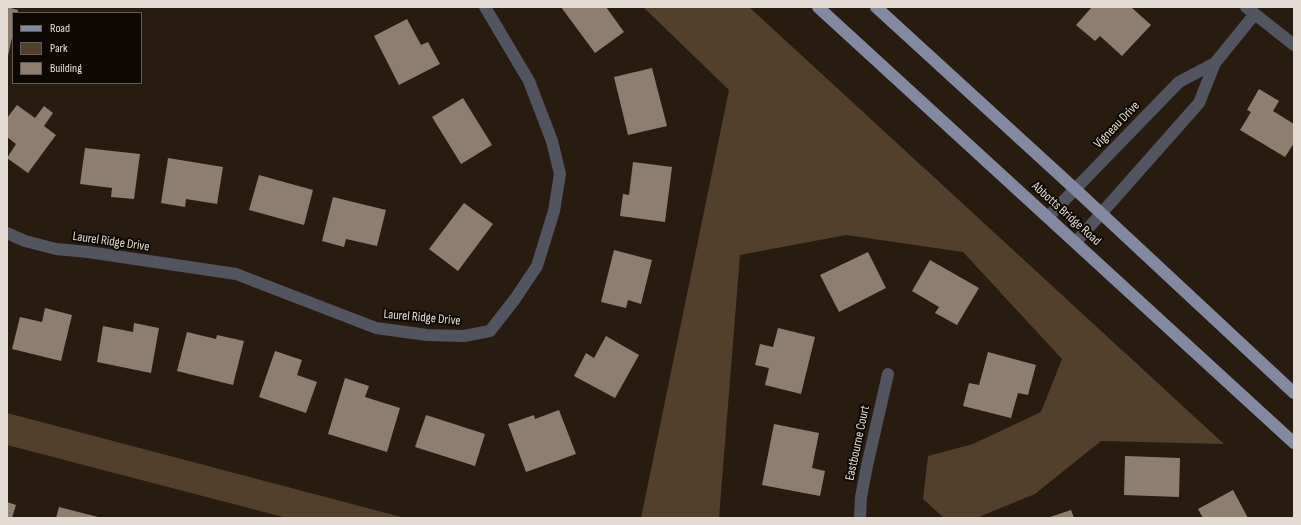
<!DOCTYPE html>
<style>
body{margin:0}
#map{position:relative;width:1301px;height:525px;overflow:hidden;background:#281c11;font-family:"Sofia Sans Condensed",sans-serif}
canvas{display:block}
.frame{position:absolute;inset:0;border:8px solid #e4dcd4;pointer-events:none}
.legend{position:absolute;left:12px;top:12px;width:130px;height:72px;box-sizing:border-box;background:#0d0804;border:1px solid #635d57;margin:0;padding:5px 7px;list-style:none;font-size:12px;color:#e4dcd4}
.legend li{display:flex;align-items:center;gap:8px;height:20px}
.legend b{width:20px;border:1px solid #635d57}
</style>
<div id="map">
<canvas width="1301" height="525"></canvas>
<div class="frame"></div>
<ul class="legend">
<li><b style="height:5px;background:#8489a2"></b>Road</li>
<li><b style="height:11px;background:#523f2c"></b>Park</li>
<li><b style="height:11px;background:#8d7e70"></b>Building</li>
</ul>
</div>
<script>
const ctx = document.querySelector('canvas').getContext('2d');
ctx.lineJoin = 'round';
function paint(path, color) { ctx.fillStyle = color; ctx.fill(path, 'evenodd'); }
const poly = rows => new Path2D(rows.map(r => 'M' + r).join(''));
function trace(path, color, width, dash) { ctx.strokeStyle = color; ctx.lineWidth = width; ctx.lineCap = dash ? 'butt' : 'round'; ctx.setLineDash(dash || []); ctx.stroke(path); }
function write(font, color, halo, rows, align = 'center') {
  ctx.font = font + ' "Sofia Sans Condensed",sans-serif'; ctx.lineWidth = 4; ctx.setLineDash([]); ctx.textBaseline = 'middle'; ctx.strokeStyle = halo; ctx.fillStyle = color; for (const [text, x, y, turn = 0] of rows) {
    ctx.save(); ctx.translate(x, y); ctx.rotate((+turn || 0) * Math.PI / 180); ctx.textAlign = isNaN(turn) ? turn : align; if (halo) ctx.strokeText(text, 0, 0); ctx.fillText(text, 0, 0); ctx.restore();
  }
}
paint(poly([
 [643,7,749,7,1224,444,1101,441,1035,494,976,518,944,518,923,499,928,456,973,444,1041,412,1062,359,963,252,846,235,740,255,719,518,641,518,729,90],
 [7,413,405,518,287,518,7,445]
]), '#523f2c');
paint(poly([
 [7,7,18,10,18,13,13,13,13,33,8,56],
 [561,7,606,7,624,32,595,53],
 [1092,7,1131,7,1151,25,1122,56,1100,36,1095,41,1076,25],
 [407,19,421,45,428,42,440,64,399,85,374,36],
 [652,68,667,126,628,135,614,77],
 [1259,89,1279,101,1273,111,1294,124,1294,143,1285,157,1240,130,1251,112,1247,110],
 [463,98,492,145,461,164,432,117],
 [17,105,35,118,44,106,53,113,44,126,56,135,28,173,7,158,16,144,7,137,7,118],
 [85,148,140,154,134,199,111,197,112,188,80,184],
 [168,158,223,167,217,204,186,199,185,207,161,203],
 [633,162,672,167,665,222,620,216,623,194,629,195],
 [259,175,313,190,304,225,249,210],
 [333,197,386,210,377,246,346,239,344,247,322,241],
 [464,203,493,224,458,271,429,249],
 [614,250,652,260,641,304,628,300,626,308,601,302],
 [868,252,886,288,839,312,820,275],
 [930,260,979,288,957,325,935,313,939,307,912,291],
 [45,308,72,315,61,361,12,349,20,317,42,322],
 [134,323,159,328,151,373,97,362,103,326,133,332],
 [778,328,815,337,801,394,765,385,769,368,755,365,760,344,773,347],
 [187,332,216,339,217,335,244,341,233,385,177,371],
 [606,336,639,355,615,398,574,376,586,353,594,358],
 [275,351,302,360,297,375,317,382,306,413,259,397],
 [988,352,1036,365,1028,395,1018,393,1011,418,963,406,969,383,979,385],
 [345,378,369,386,365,397,400,408,387,452,328,434],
 [559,410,576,454,526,472,508,424,534,415,535,419],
 [426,415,485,434,475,466,415,447],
 [774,424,819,433,812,468,825,471,820,496,762,485],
 [1125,456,1180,458,1179,497,1124,495],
 [1233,490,1248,518,1203,518,1198,509],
 [7,502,16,505,12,518,7,518],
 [59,507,98,517,98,518,56,518],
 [1071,510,1074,518,1047,518]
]), '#8d7e70');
trace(poly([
 [1246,7,1294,45],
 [1048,217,1179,82,1215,63],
 [7,233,25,241,56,249,88,252,236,274,376,328,427,335,464,336,490,331,515,299,537,266,554,211,560,174,552,141,529,81,485,7],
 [1076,242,1199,103,1215,63,1254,15],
 [860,518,861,497,867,466,888,374]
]), '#525460', 12);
trace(poly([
 [818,7,1294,443],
 [876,7,1075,189,1294,393]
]), '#8489a2', 12);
write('13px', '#e4dcd4', '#0d0804', [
 ["Vigneau Drive",1117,125,-46],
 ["Abbotts Bridge Road",1066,214,42],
 ["Laurel Ridge Drive",111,242,8],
 ["Laurel Ridge Drive",422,318,5],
 ["Eastbourne Court",858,443,-78]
]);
</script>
